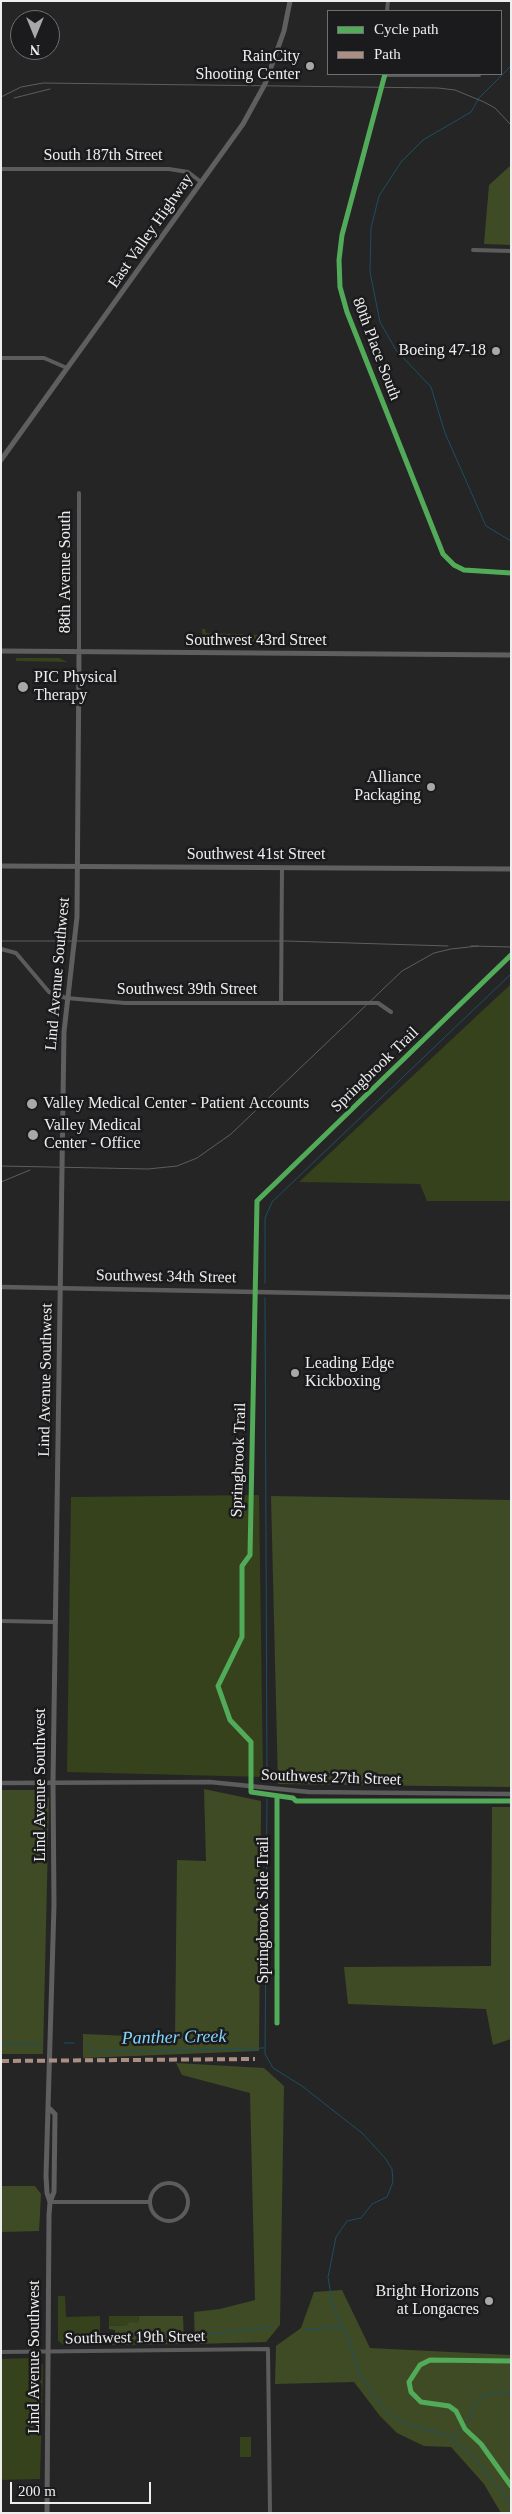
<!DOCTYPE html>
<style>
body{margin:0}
#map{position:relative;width:512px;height:2514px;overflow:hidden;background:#252525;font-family:Georgia,serif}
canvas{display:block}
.frame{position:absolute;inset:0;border:2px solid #eeeeef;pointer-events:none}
.legend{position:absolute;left:327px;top:10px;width:175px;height:65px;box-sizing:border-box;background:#1b1a1c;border:1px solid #6f6f70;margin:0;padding:6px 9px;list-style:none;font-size:15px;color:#eeeeef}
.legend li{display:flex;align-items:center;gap:10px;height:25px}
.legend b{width:25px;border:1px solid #6f6f70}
.north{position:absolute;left:10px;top:10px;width:50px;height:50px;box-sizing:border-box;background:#1b1a1c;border:1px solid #6f6f70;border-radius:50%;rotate:180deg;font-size:14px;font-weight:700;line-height:20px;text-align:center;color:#eeeeef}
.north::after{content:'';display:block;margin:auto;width:18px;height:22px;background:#a8a8a8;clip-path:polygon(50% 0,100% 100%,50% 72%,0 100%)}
.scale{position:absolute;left:10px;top:2482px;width:141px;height:22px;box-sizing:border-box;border:2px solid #eeeeef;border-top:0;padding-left:6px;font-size:15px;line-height:18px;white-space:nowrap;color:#eeeeef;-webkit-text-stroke:4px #1b1a1c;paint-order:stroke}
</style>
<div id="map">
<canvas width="512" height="2514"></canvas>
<div class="frame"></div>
<ul class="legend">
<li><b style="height:6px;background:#51ab58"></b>Cycle path</li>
<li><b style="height:6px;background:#ac8f84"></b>Path</li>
</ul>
<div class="north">N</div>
<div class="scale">200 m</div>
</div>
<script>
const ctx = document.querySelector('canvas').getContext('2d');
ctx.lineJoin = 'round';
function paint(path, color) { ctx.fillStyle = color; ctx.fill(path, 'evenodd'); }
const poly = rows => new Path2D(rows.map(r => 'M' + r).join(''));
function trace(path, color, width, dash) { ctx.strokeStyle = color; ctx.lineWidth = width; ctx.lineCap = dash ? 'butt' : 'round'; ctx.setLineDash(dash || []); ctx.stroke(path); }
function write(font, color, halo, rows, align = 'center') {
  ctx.font = font + ' Georgia,serif'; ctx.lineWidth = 5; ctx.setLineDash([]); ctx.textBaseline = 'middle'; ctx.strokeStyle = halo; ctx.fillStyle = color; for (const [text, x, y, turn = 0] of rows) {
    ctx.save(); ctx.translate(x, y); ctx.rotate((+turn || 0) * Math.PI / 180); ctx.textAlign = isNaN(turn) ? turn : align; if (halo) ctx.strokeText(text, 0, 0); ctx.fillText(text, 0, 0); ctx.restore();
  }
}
paint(poly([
 [202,629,205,629,206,633,263,635,266,630,265,637,263,645,203,643],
 [16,658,59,658,68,662,16,661],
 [511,984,511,1201,427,1201,420,1184,299,1182],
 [259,1495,263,1777,67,1772,71,1497],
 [58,2296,65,2296,66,2317,100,2316,100,2345,64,2345,58,2341],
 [109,2316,139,2316,138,2323,128,2325,109,2326],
 [33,2358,43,2365,40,2479,1,2480,1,2359],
 [240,2437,251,2437,251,2457,240,2457]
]), '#35421b');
paint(poly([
 [511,165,511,245,484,244,489,185],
 [271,1496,511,1500,511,1787,278,1784],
 [204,1789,261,1801,259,2051,83,2058,83,2034,175,2038,177,1860,206,1861],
 [1,1790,35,1790,49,1798,43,2054,1,2054],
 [492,1807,511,1807,511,2039,493,2045,486,2009,348,2004,344,1967,491,1966],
 [176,2063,264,2068,284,2086,280,2325,266,2342,195,2344,194,2312,220,2309,255,2300,250,2093,182,2075],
 [1,2186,35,2186,41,2194,39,2231,1,2232],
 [342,2290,370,2348,511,2355,511,2513,501,2513,484,2484,451,2447,424,2446,397,2433,380,2416,354,2382,275,2384,276,2346,301,2328,314,2292],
 [139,2316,183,2316,184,2344,112,2345,116,2341,115,2330,109,2329,109,2326,128,2325,129,2322,138,2323]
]), '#3f4b25');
trace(poly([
 [511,66,479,98,471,112,423,140,401,162,379,196,371,228,370,272,380,322,396,350,431,387,445,433,486,526,511,541],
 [265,1283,265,1218,272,1202,511,974],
 [265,1298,267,1780],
 [267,1799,265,2054,273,2068,302,2086,362,2133,385,2158,392,2169,393,2182,387,2197,372,2204,361,2218,347,2221,336,2237,328,2277,333,2307,349,2340,360,2375,387,2413,406,2423,448,2436,474,2458,511,2504],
 [64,2043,74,2043],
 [87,2043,93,2052,264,2048],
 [1,2044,41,2044],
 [304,2330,341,2326],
 [200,2335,272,2327],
 [120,2336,179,2335],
 [453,2440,471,2417,474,2405,482,2397,496,2392,511,2393]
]), '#1b5065', 1);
trace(poly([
 [387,11,388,1],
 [385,74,342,235,339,260,340,287,347,312,443,554,454,565,464,570,511,573],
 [385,75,479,75],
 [1,169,169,169,188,172,201,182],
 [473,250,511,251],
 [1,358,44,358,67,368],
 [79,493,79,652],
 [1,949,16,953,49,992,66,998,125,1003,378,1003,391,1012],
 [281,1003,282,868],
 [1,1621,55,1622],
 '150 2202a19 19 0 1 1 38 0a19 19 0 1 1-38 0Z',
 [50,2202,149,2202],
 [1,2352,268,2349,270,2513]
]), '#5d5c5d', 4);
trace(poly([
 [1,1287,511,1297],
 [1,1783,210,1782,309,1792,511,1794]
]), '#5d5c5d', 4.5);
trace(poly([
 [1,460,243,124,265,84,284,31,290,1],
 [1,651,511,655],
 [1,866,511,869],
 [50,2202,47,2193,46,2176,54,1905,53,1782,64,1032,77,917,79,652],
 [47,2513,49,2215,50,2202,54,2192,55,2114,50,2109]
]), '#605f60', 5);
trace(poly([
 [1,97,21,87,43,83,438,88,455,90,484,102,495,108,511,125],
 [14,98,50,89],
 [1,941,286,941,448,946],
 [471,946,511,947],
 [1,1166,148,1169,177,1166,197,1158,231,1134,402,971,434,953,451,949,478,946],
 [1,1182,30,1170]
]), '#5e5e5e', 1);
trace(poly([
 [1,2061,255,2059]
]), '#ac8f84', 4, [8, 4]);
trace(poly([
 [385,74,342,235,339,260,340,287,347,312,443,554,454,565,464,570,511,573],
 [511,955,257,1201,250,1555,242,1566,242,1637,218,1686,230,1720,251,1742,251,1792,293,1798,296,1801,511,1801],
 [277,1796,277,2023],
 [511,2361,430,2360,420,2365,409,2382,411,2392,421,2402,449,2406,456,2411,465,2429,481,2444,511,2486]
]), '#51ab58', 5);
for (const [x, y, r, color] of [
 [310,66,5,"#a8a8a8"],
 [496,351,5,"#a8a8a8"],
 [23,687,6,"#a8a8a8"],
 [431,787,5,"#a8a8a8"],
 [32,1104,6,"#a8a8a8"],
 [33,1135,6,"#a8a8a8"],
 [295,1373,5,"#a8a8a8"],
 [489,2301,5,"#a8a8a8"]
]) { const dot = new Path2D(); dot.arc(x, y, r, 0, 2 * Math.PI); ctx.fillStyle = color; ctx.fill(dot); trace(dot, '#1b1a1c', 2); }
write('16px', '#eeeeef', '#1b1a1c', [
 ["RainCity",300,57],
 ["Shooting Center",300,75],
 ["Boeing 47-18",486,351],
 ["PIC Physical",34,678,"left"],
 ["Therapy",34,696,"left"],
 ["Alliance",421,778],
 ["Packaging",421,796],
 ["Valley Medical Center - Patient Accounts",43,1104,"left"],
 ["Valley Medical",44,1126,"left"],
 ["Center - Office",44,1144,"left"],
 ["Leading Edge",305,1364,"left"],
 ["Kickboxing",305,1382,"left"],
 ["Bright Horizons",479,2292],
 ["at Longacres",479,2310]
], 'right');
write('16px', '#eeeeef', '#1b1a1c', [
 ["South 187th Street",103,156],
 ["East Valley Highway",151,231,-55],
 ["80th Place South",376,349,69],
 ["88th Avenue South",66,572,-90],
 ["Southwest 43rd Street",256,641],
 ["Southwest 41st Street",256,855],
 ["Lind Avenue Southwest",58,974,-85],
 ["Southwest 39th Street",187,990],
 ["Springbrook Trail",375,1070,-44],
 ["Southwest 34th Street",166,1277,1],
 ["Lind Avenue Southwest",46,1380,-89],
 ["Springbrook Trail",239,1460,-88],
 ["Southwest 27th Street",331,1778,2],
 ["Lind Avenue Southwest",41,1785,-90],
 ["Springbrook Side Trail",264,1910,-90],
 ["Southwest 19th Street",135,2338,-1],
 ["Lind Avenue Southwest",35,2357,-90]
]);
write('italic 18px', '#82d7ff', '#1b1a1c', [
 ["Panther Creek",174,2038,-1]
]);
</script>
